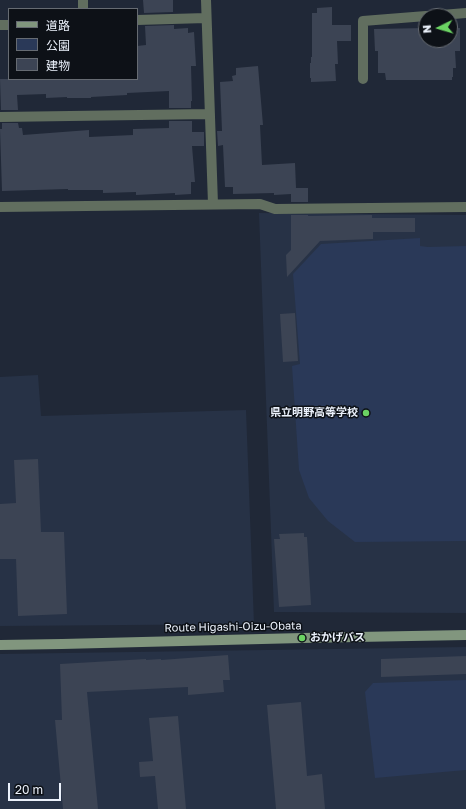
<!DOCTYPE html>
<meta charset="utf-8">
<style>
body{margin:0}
#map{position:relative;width:466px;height:809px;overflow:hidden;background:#202837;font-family:"Golos Text","Noto Sans JP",sans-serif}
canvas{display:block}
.legend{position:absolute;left:8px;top:8px;width:130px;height:72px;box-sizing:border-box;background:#0d1117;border:1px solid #666b72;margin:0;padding:5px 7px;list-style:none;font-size:12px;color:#ebf1fb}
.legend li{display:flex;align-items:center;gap:8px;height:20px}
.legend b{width:20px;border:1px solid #666b72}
.north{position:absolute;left:418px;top:8px;width:40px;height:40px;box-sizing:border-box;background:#0d1117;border:1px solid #666b72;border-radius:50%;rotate:265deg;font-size:11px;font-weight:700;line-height:16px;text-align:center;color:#ebf1fb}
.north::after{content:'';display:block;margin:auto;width:14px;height:18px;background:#6bd363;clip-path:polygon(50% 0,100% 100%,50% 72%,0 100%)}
.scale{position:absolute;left:8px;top:783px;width:53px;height:18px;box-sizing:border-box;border:2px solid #ebf1fb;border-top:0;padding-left:5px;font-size:12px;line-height:14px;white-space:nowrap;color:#ebf1fb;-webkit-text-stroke:3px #0d1117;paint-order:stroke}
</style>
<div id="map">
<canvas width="466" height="809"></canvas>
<ul class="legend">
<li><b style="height:5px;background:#81967e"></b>道路</li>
<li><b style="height:11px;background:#2a3958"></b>公園</li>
<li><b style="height:11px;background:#3c4454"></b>建物</li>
</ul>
<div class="north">N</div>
<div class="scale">20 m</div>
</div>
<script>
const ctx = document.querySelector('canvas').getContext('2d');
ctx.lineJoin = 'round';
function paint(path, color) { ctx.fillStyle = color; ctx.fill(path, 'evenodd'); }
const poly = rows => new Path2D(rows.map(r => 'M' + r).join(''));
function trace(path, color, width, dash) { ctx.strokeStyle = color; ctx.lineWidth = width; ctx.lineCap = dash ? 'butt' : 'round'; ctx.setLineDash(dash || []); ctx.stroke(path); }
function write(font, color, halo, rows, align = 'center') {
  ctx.font = font + ' "Golos Text","Noto Sans JP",sans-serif'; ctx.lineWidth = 3; ctx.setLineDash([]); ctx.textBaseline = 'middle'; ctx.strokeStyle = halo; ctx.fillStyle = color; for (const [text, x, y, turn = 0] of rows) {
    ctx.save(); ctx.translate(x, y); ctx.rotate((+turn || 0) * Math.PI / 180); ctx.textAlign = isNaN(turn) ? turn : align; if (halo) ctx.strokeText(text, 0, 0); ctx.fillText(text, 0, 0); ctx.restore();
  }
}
paint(poly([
 [259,213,466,215,466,613,274,612],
 [38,375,41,416,246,410,254,624,0,626,0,377],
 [466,647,466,809,0,809,0,654]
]), '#273246');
paint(poly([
 [420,238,420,246,428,247,466,246,466,541,355,542,328,521,309,498,299,470,292,366,300,364,293,274,321,244],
 [466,680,466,770,375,778,365,692,373,683]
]), '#2a3958');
paint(poly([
 [143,0,173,0,173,12,144,13],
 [332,7,332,25,351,25,351,41,337,41,338,64,335,64,336,81,311,82,311,78,310,78,310,63,311,63,311,57,312,57,312,13,317,13,317,8],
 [174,25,174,29,188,28,188,33,194,32,196,66,191,66,192,101,191,101,191,108,169,108,169,91,127,93,127,95,91,97,91,98,67,98,67,97,46,98,46,94,17,95,18,110,1,110,0,79,137,79,137,46,146,45,145,26],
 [426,28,426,40,450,40,450,28,460,28,460,51,455,51,456,68,453,68,453,77,452,77,452,80,386,80,385,73,378,73,378,51,375,51,374,29],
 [258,66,263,125,260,125,262,165,295,163,296,188,308,188,308,202,291,202,291,194,274,195,274,193,233,194,233,187,225,187,223,145,218,146,217,131,222,131,220,82,233,81,232,76,236,75,236,68],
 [169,121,192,121,192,132,204,132,204,146,192,146,195,182,191,182,191,194,175,195,175,193,136,195,136,192,103,193,103,190,68,190,68,189,2,191,0,129,2,129,2,123,18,123,19,128,22,128,23,135,89,130,89,137,133,135,133,129,169,128],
 [291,215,308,215,308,216,372,215,372,218,415,218,415,232,373,232,373,239,320,241,287,277,286,255,291,250],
 [295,313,298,361,283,362,280,314],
 [38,459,41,532,64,532,67,614,18,616,16,559,0,559,0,504,16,503,14,460],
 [304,533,304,537,307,537,311,605,279,607,274,539,280,539,279,534],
 [228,655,230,680,223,680,224,692,188,695,188,687,87,692,98,809,63,809,55,720,62,720,60,664,146,659,146,660,161,659,161,660],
 [466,656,466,674,381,677,381,659],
 [301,702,307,776,322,774,325,809,276,809,267,705],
 [178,716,186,809,158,809,155,776,140,777,139,762,153,761,149,718]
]), '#3c4454');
trace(poly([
 [83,0,83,9],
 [206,0,213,204],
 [429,16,466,13],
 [137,20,206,18],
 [0,25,9,25],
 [363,79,363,21,426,16],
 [0,117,210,114],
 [0,207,260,204,275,209,466,207]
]), '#616e5f', 10);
trace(poly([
 [0,645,62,644,302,638,466,635]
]), '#81967e', 10);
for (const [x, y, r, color] of [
 [366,413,4,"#6bd363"],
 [302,638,4,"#6bd363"]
]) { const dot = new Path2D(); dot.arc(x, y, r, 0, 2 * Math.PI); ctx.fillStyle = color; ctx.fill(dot); trace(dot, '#0d1117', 1.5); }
write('bold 11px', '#ebf1fb', '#0d1117', [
 ["県立明野高等学校",358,413],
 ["おかげバス",310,638,"left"]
], 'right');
write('11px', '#ebf1fb', '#0d1117', [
 ["Route Higashi-Oizu-Obata",233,627,-1]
]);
</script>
